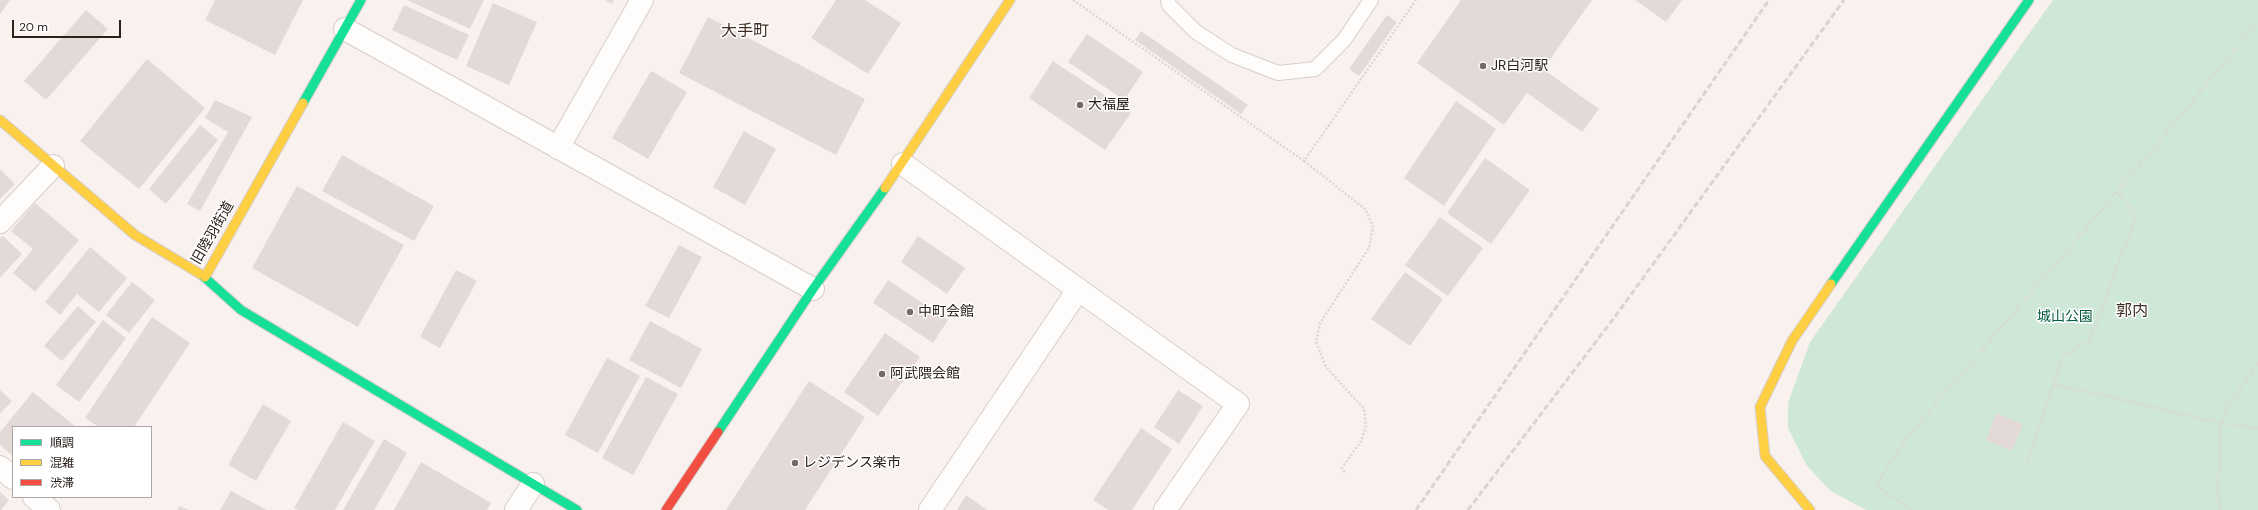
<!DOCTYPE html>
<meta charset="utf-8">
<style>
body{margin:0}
#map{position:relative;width:2258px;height:510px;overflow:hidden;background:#f9f1ed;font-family:"DM Sans","Noto Sans JP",sans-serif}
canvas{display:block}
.legend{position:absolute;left:12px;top:426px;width:140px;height:72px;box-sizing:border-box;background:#fff;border:1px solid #aaa6a5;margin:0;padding:5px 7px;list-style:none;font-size:12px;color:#2a211d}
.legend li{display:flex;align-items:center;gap:8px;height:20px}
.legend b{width:20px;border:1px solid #aaa6a5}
.scale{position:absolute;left:12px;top:20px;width:109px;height:18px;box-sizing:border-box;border:2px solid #2a211d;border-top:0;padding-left:5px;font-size:12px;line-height:14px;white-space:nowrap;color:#2a211d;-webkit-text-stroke:3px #fff;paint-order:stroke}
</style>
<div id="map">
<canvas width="2258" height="510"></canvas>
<ul class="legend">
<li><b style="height:5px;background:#16e098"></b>順調</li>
<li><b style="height:5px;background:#ffcf43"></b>混雑</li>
<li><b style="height:5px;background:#f24e42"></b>渋滞</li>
</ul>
<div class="scale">20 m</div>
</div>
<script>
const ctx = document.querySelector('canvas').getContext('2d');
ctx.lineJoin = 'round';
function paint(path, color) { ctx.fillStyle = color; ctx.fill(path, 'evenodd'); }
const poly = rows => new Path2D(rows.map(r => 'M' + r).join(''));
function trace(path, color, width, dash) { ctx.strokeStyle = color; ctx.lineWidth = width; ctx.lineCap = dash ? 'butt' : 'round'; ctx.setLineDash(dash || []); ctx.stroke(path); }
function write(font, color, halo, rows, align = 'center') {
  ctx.font = font + ' "DM Sans","Noto Sans JP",sans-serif'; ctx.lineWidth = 3; ctx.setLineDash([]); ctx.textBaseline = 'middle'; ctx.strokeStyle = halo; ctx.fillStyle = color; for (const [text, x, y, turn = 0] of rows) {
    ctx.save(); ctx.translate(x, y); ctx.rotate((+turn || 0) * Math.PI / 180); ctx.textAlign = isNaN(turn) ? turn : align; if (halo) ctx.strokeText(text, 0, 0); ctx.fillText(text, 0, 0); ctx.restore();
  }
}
paint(poly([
 [2053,0,2258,0,2258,510,1866,510,1831,491,1807,466,1788,428,1788,403,1810,342]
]), '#cee7d6');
paint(poly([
 [0,0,10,0,0,14],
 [215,0,303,0,275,55,205,20],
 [407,0,484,0,470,29],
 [605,0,614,0,612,4],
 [836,0,865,0,901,23,868,74,811,38],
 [1461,0,1592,0,1543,69,1599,109,1582,132,1527,93,1504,125,1417,63],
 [1635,0,1682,0,1666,22],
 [493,3,537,22,509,85,466,66],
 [404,5,469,35,457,60,392,30],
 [86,10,108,29,46,100,24,81],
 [1387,15,1397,22,1359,76,1349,69],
 [708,17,865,99,836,155,679,73],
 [1141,31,1248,105,1241,114,1135,40],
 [1087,34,1143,72,1124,100,1068,62],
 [147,59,205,108,139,189,80,141],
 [1053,61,1131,113,1105,150,1029,98],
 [651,71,687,92,648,159,612,138],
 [215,100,252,117,200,211,187,204,228,132,205,118],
 [1456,101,1496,129,1444,206,1404,178],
 [200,125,218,140,166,204,149,189],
 [744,131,776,149,745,205,713,187],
 [342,155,434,206,414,241,322,191],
 [1485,158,1530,190,1491,244,1447,213],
 [0,169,15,184,0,199],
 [297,186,404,245,358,327,252,268],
 [35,203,79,240,35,292,13,273,33,249,11,231],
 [1440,217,1483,248,1448,296,1405,265],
 [3,236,22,254,0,278,0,238],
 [918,236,965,268,947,294,901,262],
 [679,245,702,257,669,318,645,306],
 [90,247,127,278,99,312,77,294,60,315,45,302],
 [456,270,477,281,440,348,420,337],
 [1405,272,1443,299,1410,346,1371,319],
 [888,280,948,320,933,343,873,303],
 [132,282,155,300,129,333,106,315],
 [78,306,96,322,62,361,44,346],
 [152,317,190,343,134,427,99,427,85,418],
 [103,320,126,338,79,402,56,385],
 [650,321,702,349,681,388,629,360],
 [885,333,920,357,878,416,844,392],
 [607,358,640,376,598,453,565,435],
 [646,377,678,394,633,475,602,458],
 [809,381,865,417,805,510,726,510],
 [0,390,12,401,0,414],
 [1178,390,1203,406,1179,444,1154,427],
 [33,392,76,427,13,427,13,456,0,445,0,432],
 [263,404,291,421,256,481,228,465],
 [1996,413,2023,424,2012,451,1986,440],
 [343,422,375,441,335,510,298,510,294,508],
 [1141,428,1172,449,1132,510,1108,510,1093,500],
 [384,439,407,453,374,510,343,510],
 [421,462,491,503,487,510,394,510],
 [231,491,267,510,220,510],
 [0,492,9,500,1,510,0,510],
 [966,495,987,510,957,510],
 [179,506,189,510,178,510]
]), '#e3dad8');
const lane = poly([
 [1168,0,1169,5,1196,32,1232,55,1278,73,1315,69,1344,40,1371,0]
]);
const street = poly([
 [345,29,813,289],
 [558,148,642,0],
 [903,164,1238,404,1165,510],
 [0,222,53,166],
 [0,467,13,478],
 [34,497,49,510],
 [516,510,533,484],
 [930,510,1078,290]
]);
const fast = poly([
 [303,103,361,0],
 [202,275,241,310,577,510],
 [1831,284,2029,0],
 [718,432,813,289,885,188]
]);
const slow = poly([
 [0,120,135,235,202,275],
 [885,188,1010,0],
 [205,277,303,103],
 [1810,510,1765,456,1760,407,1792,341,1831,284]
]);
const jam = poly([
 [666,510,718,432]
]);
trace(lane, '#d6ceca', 16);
trace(street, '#d6ceca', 24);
trace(fast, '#d6ceca', 11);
trace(slow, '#d6ceca', 11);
trace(jam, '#d6ceca', 11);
trace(poly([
 [1073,0,1304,161,1416,0],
 [1304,161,1365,209,1373,226,1369,248,1320,323,1316,342,1326,367,1364,409,1366,426,1361,441,1342,468,1345,474],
 [2054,384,2221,423,2258,428],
 [2028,461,2064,355,2090,340,2137,214,2117,192],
 [1911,510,1876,485,1911,433,2117,192,2258,22],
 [2220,510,2218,491,2221,423,2229,404,2258,363]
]), '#dad7d5', 2.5, [2, 2]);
trace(lane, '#fefdfc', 14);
trace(street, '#fefdfc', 22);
trace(fast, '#16e098', 9);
trace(slow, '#ffcf43', 9);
trace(jam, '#f24e42', 9);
trace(poly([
 [1416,510,1769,0],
 [1468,510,1617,314,1844,0]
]), '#d7d4d3', 3, [6, 3]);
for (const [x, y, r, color] of [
 [1483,66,4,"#726a66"],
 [1080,105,4,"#726a66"],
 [910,312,4,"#726a66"],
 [882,374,4,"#726a66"],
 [795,463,4,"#726a66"]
]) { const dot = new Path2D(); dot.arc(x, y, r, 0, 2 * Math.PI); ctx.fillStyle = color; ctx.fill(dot); trace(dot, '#fff', 1.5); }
write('14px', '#2a211d', '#fff', [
 ["JR白河駅",1491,66],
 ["大福屋",1088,105],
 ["中町会館",918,312],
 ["阿武隈会館",890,374],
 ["レジデンス楽市",803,463]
], 'left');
write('14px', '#2a211d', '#fff', [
 ["旧陸羽街道",213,233,-60]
]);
write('14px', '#005d3e', '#fff', [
 ["城山公園",2065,317]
]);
write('16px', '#3f2d24', '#fff', [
 ["大手町",745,32],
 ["郭内",2132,312]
]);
</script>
